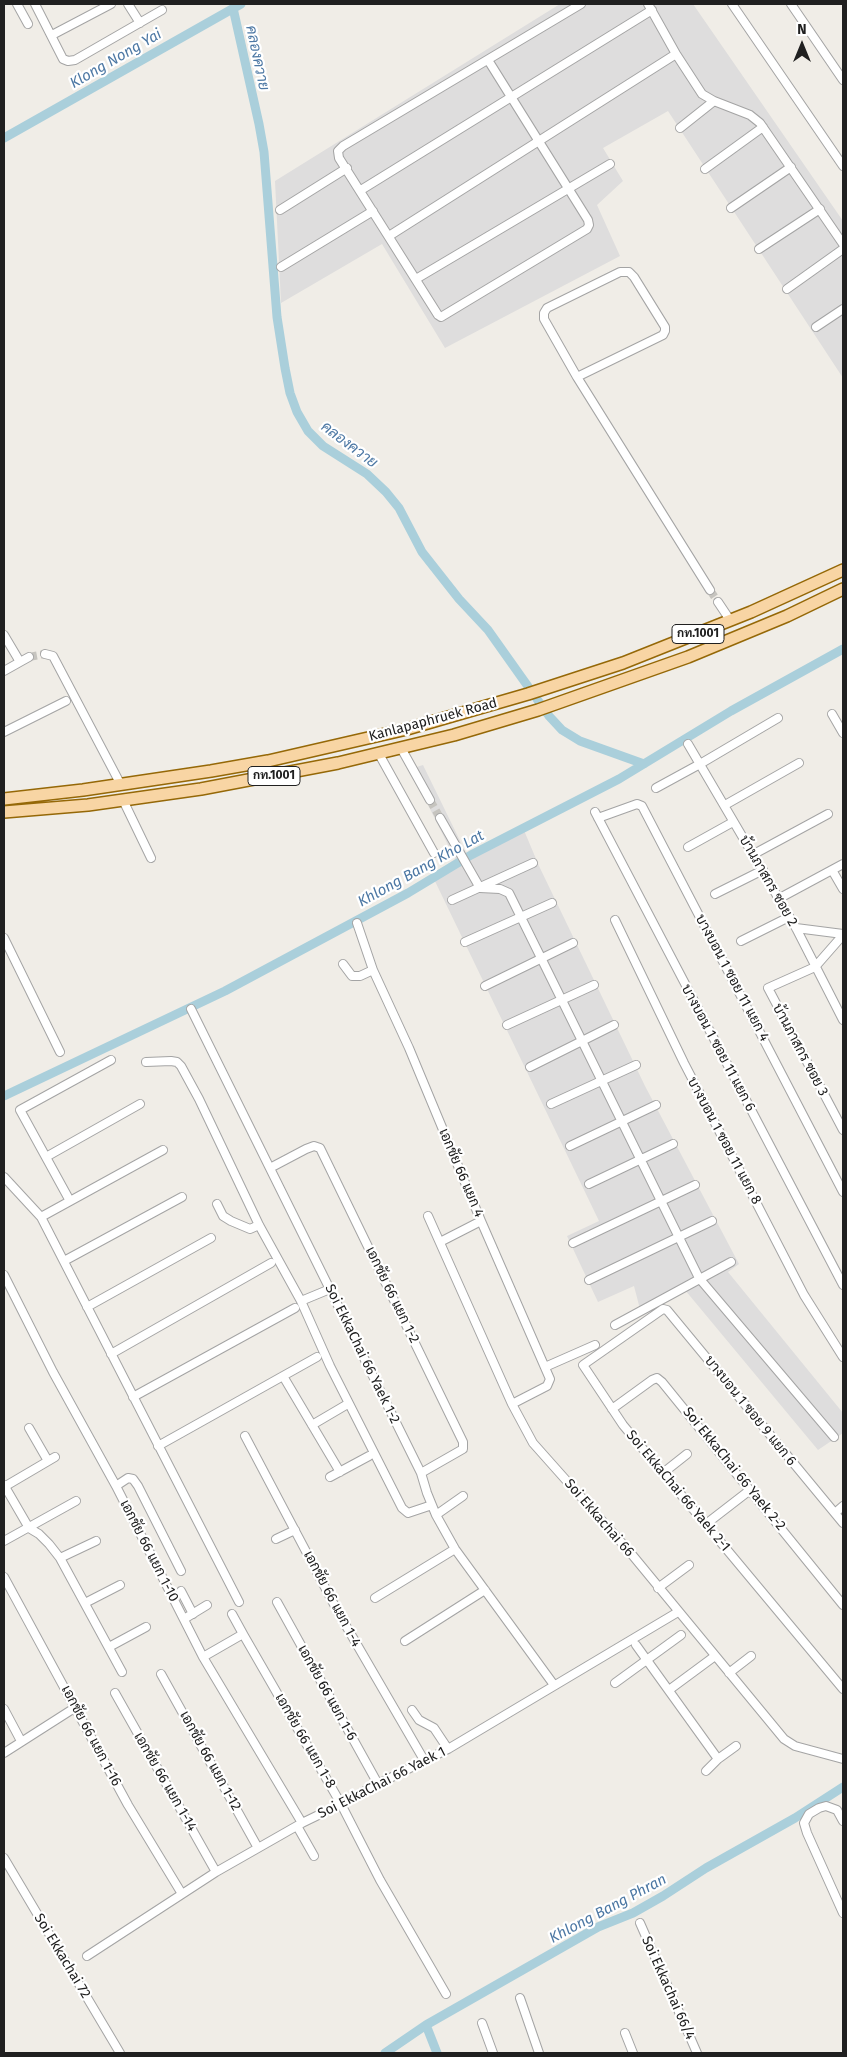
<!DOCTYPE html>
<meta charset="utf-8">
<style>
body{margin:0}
#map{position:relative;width:847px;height:2057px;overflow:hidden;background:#f0ede7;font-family:"Fira Sans",sans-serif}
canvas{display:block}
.frame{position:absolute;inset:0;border:5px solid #202020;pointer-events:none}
.north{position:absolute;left:777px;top:20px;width:50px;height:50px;-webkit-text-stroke:4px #fff;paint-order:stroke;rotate:0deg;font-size:14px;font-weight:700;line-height:20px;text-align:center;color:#202020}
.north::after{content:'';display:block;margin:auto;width:18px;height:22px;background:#202020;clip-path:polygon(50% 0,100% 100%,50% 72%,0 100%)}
</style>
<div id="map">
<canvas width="847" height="2057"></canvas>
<div class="frame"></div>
<div class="north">N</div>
</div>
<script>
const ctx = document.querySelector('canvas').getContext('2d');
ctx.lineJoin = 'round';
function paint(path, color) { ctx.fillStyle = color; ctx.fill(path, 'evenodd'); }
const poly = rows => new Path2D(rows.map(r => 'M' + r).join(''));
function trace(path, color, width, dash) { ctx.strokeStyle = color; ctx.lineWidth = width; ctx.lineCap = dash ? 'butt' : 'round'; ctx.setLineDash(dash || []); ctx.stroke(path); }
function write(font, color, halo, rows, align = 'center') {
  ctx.font = font + ' "Fira Sans",Sarabun,sans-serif'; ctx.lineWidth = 4.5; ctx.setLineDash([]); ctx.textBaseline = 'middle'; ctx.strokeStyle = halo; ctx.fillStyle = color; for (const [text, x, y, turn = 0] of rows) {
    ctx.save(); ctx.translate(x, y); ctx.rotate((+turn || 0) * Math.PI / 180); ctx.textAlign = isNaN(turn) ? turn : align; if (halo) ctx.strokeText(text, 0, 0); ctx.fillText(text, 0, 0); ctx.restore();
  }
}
paint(poly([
 [560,4,693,4,843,221,843,378,668,111,603,148,623,181,597,205,620,256,445,348,382,244,281,303,275,181],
 [423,765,466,853,523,828,539,866,645,1086,739,1264,728,1272,843,1413,843,1433,818,1450,685,1290,641,1313,634,1286,598,1302,567,1236,599,1221,432,875,455,859,410,769]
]), '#dedddd');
trace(poly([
 [233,8,259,124,264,152,277,317,285,368,290,393,297,412,308,431,323,446,367,474,386,492,399,508,422,552,459,599,488,630,549,716,562,730,580,741,644,764],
 [4,138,241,4],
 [4,1096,225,991,408,893,471,855,619,779,731,711,843,649],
 [426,2025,437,2053],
 [385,2053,426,2025,598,1927,633,1913,663,1896,706,1868,795,1818,843,1787]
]), '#aacfdb', 9);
trace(poly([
 [710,590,718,602],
 [29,657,45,654],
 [430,800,440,818]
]), '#c6c4bf', 8, [8, 4]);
const street = poly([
 [17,4,28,24],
 [35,4,63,59,68,61,75,60,162,10],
 [128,4,140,23],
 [648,4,676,54,702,94,714,101,750,115,760,123,843,244],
 [732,4,843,166],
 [791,4,843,80],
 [52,35,111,4],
 [488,60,588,220,589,225,587,229,441,317,438,315,339,158,338,151,343,146,581,4],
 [680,128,714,101],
 [705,169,763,127],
 [361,190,652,10],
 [731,208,791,167],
 [280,210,347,168],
 [389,236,676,54],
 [759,249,820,209],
 [281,267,373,211],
 [416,279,610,164],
 [787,289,843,249],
 [816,327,843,309],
 [577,377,663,335,665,331,665,327,634,277,629,272,620,272,547,308,544,313,544,319,577,377,710,590],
 [718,602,730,620],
 [4,635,20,662,29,657],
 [45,654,53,656,121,785],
 [4,671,20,662],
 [832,714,843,733],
 [4,732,66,701],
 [688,744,796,928,843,1020],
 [401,748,430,800],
 [379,754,434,853],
 [656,788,700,764,778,718],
 [123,800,151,858],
 [725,805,799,763],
 [595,812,843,1285],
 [440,818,480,888,500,889,509,893,699,1278,834,1437],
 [598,818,637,804,642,806,843,1192],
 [688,847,733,822],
 [754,854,828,814],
 [832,870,843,889],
 [715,894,763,870],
 [778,899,843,864],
 [452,900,533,863],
 [615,920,684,1063,804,1295,843,1357],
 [357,923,373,970,409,1048,481,1221,550,1379,547,1386,512,1404],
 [796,928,843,934],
 [843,935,815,967,768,988,843,1130],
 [4,938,60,1052],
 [741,941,789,917],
 [465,942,552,903],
 [343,964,352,976,360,976,373,970],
 [485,986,573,943],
 [191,1009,421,1473,427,1493,436,1515,455,1549,554,1685],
 [507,1025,594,985],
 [146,1062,171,1061,177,1062,181,1066,199,1099,259,1225,301,1301,330,1366,402,1508,408,1513,432,1505],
 [530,1067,614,1025],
 [551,1104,636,1065],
 [570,1146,656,1105],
 [46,1157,140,1104],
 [270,1168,306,1149,314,1146,320,1148,463,1442,463,1449,421,1473],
 [4,1177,41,1217,239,1602],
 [589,1184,673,1144],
 [70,1201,20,1110,111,1060],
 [217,1204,223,1216,231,1221,250,1229,259,1225],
 [428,1216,512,1404,533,1443,629,1551,784,1739,795,1746,843,1759],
 [41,1217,163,1150],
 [440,1242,481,1221],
 [573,1243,695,1185],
 [64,1261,182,1197],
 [4,1275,53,1372,116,1486,203,1657,302,1823],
 [589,1280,712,1221],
 [301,1301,330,1289],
 [87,1307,211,1238],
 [615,1325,731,1262],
 [111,1354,271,1263],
 [545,1367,595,1345],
 [283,1376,340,1472],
 [133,1397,295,1308],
 [612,1409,652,1380,657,1378,662,1382,843,1605],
 [312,1425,346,1405],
 [29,1428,48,1461],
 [245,1436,338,1612,424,1760],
 [158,1446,317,1357],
 [663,1473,687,1454],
 [330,1477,369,1456],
 [4,1485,29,1528,39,1534,49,1544,60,1558,122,1672],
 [116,1486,128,1478,133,1479,138,1486,181,1571],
 [4,1487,55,1457],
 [835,1513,843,1506],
 [436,1515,463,1496],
 [843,1523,667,1310,663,1309,583,1365,623,1425,843,1689],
 [706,1524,750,1490],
 [276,1539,295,1530],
 [4,1541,76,1501],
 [60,1558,96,1541],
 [4,1577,128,1805,182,1894],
 [658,1588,689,1565],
 [181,1591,193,1614],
 [375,1598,455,1549],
 [277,1602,378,1784],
 [85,1603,120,1585],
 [232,1614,243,1634],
 [184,1619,207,1605],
 [405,1641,485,1590],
 [636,1645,718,1759],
 [109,1647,146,1627],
 [203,1657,243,1634,341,1804,380,1880,446,1994],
 [729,1673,751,1656],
 [161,1674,258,1848],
 [615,1683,681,1635],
 [669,1690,715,1656],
 [115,1693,216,1872],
 [4,1709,21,1741],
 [412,1710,419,1720,434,1728,448,1749],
 [4,1753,76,1707],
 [706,1771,718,1759,736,1746],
 [843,1821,837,1810,826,1806,819,1808,809,1814,804,1823,807,1833,843,1913],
 [297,1826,314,1856],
 [4,1858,120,2053],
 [640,1923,697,2053],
 [87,1956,216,1872,302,1823,341,1804,378,1784,448,1749,678,1612],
 [520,1998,539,2053],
 [482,2023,493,2053],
 [625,2033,633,2053]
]);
const primary = poly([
 [4,799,83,790,211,771,268,761,407,729,528,694,623,663,751,612,843,570],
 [4,812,88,805,201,789,338,763,454,735,538,710,688,657,787,616,843,589]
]);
trace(street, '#a4a4a4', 10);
trace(primary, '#956807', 14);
trace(street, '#fff', 8);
trace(primary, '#f8d5a4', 11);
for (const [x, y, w] of [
 [698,634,52],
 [274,776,52]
]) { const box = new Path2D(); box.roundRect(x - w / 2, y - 9.5, w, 19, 4); ctx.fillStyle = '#fff'; ctx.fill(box); trace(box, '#202020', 1); }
write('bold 12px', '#202020', null, [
 ["กท.1001",698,634],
 ["กท.1001",274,776]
]);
write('14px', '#202020', '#fff', [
 ["Kanlapaphruek Road",433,720,-15],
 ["บ้านภาสกร ซอย 2",768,881,60],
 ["บางบอน 1 ซอย 11 แยก 4",732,978,62],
 ["บางบอน 1 ซอย 11 แยก 6",718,1048,62],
 ["บ้านภาสกร ซอย 3",800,1050,62],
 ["บางบอน 1 ซอย 11 แยก 8",724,1141,62],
 ["เอกชัย 66 แยก 4",461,1173,67],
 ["เอกชัย 66 แยก 1-2",392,1295,64],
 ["Soi EkkaChai 66 Yaek 1-2",362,1354,64],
 ["บางบอน 1 ซอย 9 แยก 6",750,1411,51],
 ["Soi EkkaChai 66 Yaek 2-2",734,1469,51],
 ["Soi EkkaChai 66 Yaek 2-1",678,1491,50],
 ["Soi Ekkachai 66",599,1518,49],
 ["เอกชัย 66 แยก 1-10",149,1551,63],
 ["เอกชัย 66 แยก 1-4",332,1599,62],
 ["เอกชัย 66 แยก 1-6",327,1693,61],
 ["เอกชัย 66 แยก 1-16",91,1736,62],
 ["เอกชัย 66 แยก 1-8",305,1741,60],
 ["เอกชัย 66 แยก 1-12",210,1761,61],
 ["เอกชัย 66 แยก 1-14",165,1782,60],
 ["Soi EkkaChai 66 Yaek 1",382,1783,-27],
 ["Soi Ekkachai 72",62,1956,59],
 ["Soi Ekkachai 66/4",668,1988,66]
]);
write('italic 15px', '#4d78a4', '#fff', [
 ["คลองควาย",257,58,78],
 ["Klong Nong Yai",116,59,-30],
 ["คลองควาย",349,445,37],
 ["Khlong Bang Kho Lat",421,869,-29],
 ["Khlong Bang Phran",608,1909,-28]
]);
</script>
